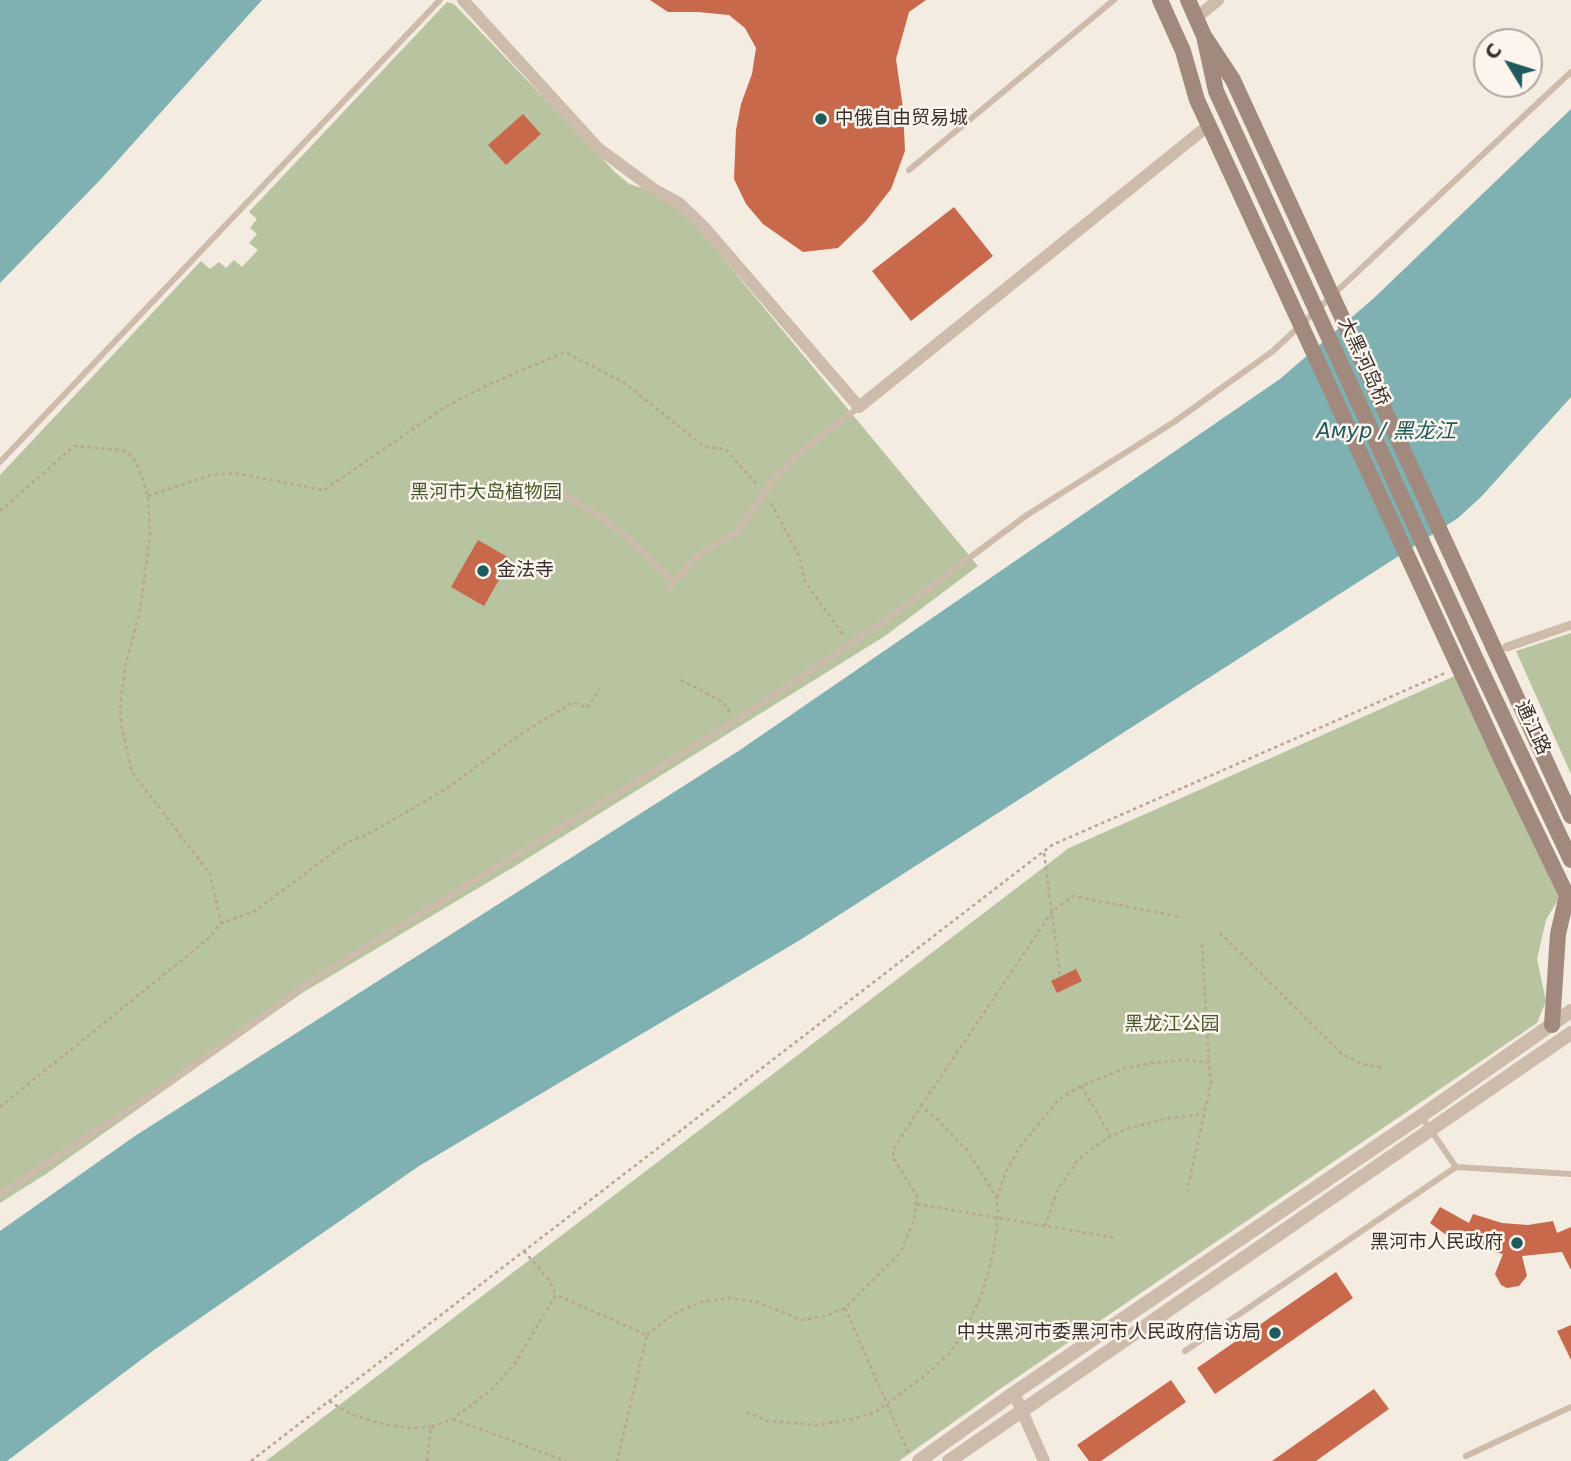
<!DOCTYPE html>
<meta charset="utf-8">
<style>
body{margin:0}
#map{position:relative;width:1571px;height:1461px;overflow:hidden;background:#f4ebe1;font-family:"DejaVu Sans",sans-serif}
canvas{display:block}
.north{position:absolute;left:1473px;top:28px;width:70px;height:70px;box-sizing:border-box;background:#fbf5ee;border:2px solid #aea6a0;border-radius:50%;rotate:308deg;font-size:19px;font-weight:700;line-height:28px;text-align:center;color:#3b302b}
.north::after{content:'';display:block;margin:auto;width:24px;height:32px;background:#1f5a5e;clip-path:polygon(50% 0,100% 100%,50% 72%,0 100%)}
</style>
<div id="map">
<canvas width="1571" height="1461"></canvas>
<div class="north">С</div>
</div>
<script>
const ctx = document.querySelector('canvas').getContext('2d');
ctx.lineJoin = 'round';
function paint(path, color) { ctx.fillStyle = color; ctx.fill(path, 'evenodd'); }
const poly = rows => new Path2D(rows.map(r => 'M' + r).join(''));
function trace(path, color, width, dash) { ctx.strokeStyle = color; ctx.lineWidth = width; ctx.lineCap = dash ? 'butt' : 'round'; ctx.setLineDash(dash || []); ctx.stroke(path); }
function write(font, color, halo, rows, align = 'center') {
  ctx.font = font + ' "DejaVu Sans","Noto Sans SC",sans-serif'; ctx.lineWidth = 5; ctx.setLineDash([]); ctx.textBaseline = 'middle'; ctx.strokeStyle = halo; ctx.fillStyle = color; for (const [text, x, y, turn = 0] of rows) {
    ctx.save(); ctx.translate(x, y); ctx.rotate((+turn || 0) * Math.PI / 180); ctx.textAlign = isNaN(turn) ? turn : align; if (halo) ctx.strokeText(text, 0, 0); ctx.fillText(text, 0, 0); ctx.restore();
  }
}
paint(poly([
 [447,2,454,4,614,171,629,184,649,190,679,210,697,227,978,566,885,636,512,868,302,993,46,1174,0,1203,0,475,201,261,210,269,219,262,226,268,234,260,242,267,258,250,249,243,257,234,250,228,257,219,249,212],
 [1571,633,1571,774,1516,651],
 [1457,675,1559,898,1546,920,1537,959,1546,1001,1537,1023,1000,1389,899,1461,266,1461,1069,848]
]), '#b8c4a0');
paint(poly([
 [0,0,262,0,101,179,0,283],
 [1571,109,1571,397,1481,497,1458,518,800,940,419,1166,154,1350,7,1461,0,1461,0,1231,135,1136,740,750,1280,379,1374,298]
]), '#7fb0b2');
paint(poly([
 [650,0,926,0,909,12,896,59,903,108,905,151,891,189,866,221,838,248,803,252,763,224,746,204,734,179,736,130,741,104,752,74,756,48,745,28,729,15,698,12,668,12],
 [523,114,541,134,506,165,488,145],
 [954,207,993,256,911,321,872,271],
 [478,540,511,559,484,606,451,587],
 [1076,969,1082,981,1057,993,1051,981],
 [1440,1207,1469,1223,1473,1214,1502,1223,1528,1225,1553,1221,1557,1233,1571,1227,1571,1270,1562,1252,1522,1256,1527,1276,1519,1286,1507,1288,1501,1285,1495,1274,1503,1254,1477,1248,1449,1237,1430,1223],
 [1336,1272,1353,1298,1215,1394,1197,1368],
 [1571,1325,1571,1360,1557,1331],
 [1171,1380,1186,1402,1101,1461,1089,1461,1077,1445],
 [1374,1389,1389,1409,1316,1461,1272,1461]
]), '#c8694b');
trace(poly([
 [148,496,211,475,234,473,324,490,445,407,488,385,565,352,623,382,705,447,725,449,758,486],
 [771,503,800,558,805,582,844,636],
 [0,511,74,446,122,450,132,456,138,466,148,496,150,536,140,610,125,667,120,708,122,729,132,772,210,874,221,923],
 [681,680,723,702,730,713],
 [1044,853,1060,975],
 [1220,933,1342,1054,1362,1064,1384,1068],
 [1202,944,1209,1062],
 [1081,1086,1111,1136],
 [921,1106,1052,912,1072,896,1182,917],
 [0,1107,208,939,221,923,255,911,346,843,370,833,446,789,518,736,573,702,587,708,600,689],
 [997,1198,1005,1174,1019,1148,1059,1099,1081,1086,1126,1068,1152,1063,1183,1060,1209,1062,1211,1083,1187,1191],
 [917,1204,1116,1238],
 [1045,1226,1058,1189,1077,1161,1089,1151,1111,1136,1129,1128,1170,1118,1204,1114],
 [524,1251,549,1280,556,1295],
 [845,1308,908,1452],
 [647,1335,673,1314,701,1302,731,1298,757,1302,802,1320,826,1316,845,1308,900,1253,914,1220,917,1196,894,1159,893,1150,921,1106,937,1119,967,1150,997,1198,998,1218,993,1255,982,1293,965,1331,949,1354,922,1378,874,1413,852,1419,816,1425,768,1421,743,1411],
 [329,1401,352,1415,383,1424,408,1428,431,1427],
 [453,1419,566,1461],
 [251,1461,1052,845,1445,673],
 [427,1461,431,1427,453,1419,492,1389,514,1365,556,1295,647,1335,617,1461]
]), '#b9a596', 2.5, [3.5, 3.5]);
trace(poly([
 [909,170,1114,0],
 [0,462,440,0],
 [546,484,604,519,628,538,674,582],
 [668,589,698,555,737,532,776,477,803,450,859,407],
 [1421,1116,1456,1167],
 [0,1194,169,1083,317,977,735,721,886,620,1027,515,1174,422,1273,351,1571,72],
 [1185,1351,1456,1167,1571,1174],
 [1466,1456,1571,1407]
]), '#cdbbac', 6);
trace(poly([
 [1507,647,1571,625]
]), '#cdbbac', 9);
trace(poly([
 [463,0,598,148,655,190,679,203,703,226,859,407,1209,125],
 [1196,18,1218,0],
 [1014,1393,1044,1461]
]), '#cdbbac', 12);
trace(poly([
 [919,1461,1014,1393,1421,1116,1571,1011],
 [949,1461,1571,1033]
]), '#cdbbac', 14);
trace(poly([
 [1160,0,1183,51,1197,100,1216,141,1503,763,1571,904],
 [1188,0,1204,36,1233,80,1571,816],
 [1204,36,1216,91,1473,653,1571,860],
 [1552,1025,1558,934,1567,895]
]), '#a18a7d', 16);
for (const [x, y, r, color] of [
 [821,119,7,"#1f5a5e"],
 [483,571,7,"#1f5a5e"],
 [1517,1243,7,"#1f5a5e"],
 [1275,1333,7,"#1f5a5e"]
]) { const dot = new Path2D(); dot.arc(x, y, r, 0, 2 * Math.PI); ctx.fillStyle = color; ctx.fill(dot); trace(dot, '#fbf5ee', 2.5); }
write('19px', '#3b302b', '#fbf5ee', [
 ["中俄自由贸易城",835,119],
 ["金法寺",497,571],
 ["黑河市人民政府",1503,1243,"right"],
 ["中共黑河市委黑河市人民政府信访局",1261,1333,"right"]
], 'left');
write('19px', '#3b302b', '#fbf5ee', [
 ["大黑河岛桥",1363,362,65],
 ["通江路",1532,728,65]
]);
write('19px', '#4a5a2e', '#fbf5ee', [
 ["黑河市大岛植物园",486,493],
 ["黑龙江公园",1172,1025]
]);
write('italic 21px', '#1f5a5e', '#fbf5ee', [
 ["Амур / 黑龙江",1386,433]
]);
</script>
